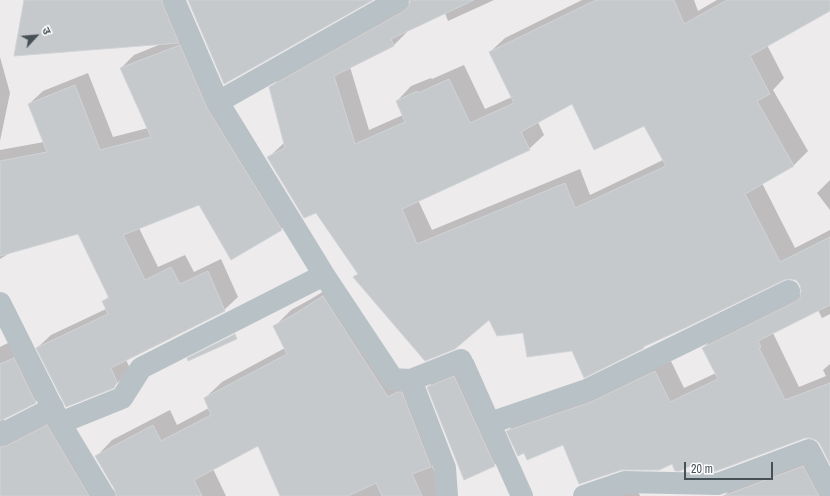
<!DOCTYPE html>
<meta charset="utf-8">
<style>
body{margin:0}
#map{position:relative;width:830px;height:496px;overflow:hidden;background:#eeebec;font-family:"Archivo Narrow","Noto Sans Devanagari",sans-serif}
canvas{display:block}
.north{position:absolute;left:16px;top:16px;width:40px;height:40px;-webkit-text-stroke:3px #fff;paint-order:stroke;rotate:64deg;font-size:11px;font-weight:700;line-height:16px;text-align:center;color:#465156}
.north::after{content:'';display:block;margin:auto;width:14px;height:18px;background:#465156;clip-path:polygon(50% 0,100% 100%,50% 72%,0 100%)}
.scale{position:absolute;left:684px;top:462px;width:89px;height:18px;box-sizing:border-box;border:2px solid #465156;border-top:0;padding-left:5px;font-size:12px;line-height:14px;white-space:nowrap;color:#465156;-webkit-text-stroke:3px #fff;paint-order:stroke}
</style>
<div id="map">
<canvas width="830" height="496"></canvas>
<div class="north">उ</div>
<div class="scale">20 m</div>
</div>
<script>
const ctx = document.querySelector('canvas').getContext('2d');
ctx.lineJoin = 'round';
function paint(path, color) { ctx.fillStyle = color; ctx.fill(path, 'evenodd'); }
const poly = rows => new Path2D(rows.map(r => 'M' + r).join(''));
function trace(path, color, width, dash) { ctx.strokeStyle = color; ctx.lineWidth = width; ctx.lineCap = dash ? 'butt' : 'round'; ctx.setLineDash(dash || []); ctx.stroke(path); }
paint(poly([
 [25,0,181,0,220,95,294,216,281,229,199,203,139,228,158,267,185,255,194,272,221,259,238,297,224,310,126,360,130,368,127,374,113,387,37,348,51,335,106,309,103,302,109,296,78,233,13,251,0,259,0,150,44,142,29,104,43,91,88,73,113,137,148,128,121,68,134,55,161,44],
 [411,0,494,0,448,21,445,13,408,31,394,45,350,67,369,130,403,115,397,101,411,86,431,78,432,79,464,65,485,109,512,97,490,52,505,38,582,0,694,0,698,11,717,0,830,0,830,9,767,45,784,78,773,90,808,151,794,165,762,183,795,248,830,230,830,314,822,318,818,310,773,333,799,387,826,376,823,370,830,364,830,461,821,444,816,439,810,437,699,460,672,463,563,444,525,452,508,431,522,416,669,357,684,388,716,373,703,348,718,333,802,292,801,285,796,280,790,278,783,279,647,344,643,347,584,376,573,349,489,319,355,277,359,273,316,212,268,158,285,142,270,88,285,73,411,2],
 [573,103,644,124,663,160,590,195,580,169,432,230,418,200,529,149,544,135,538,122],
 [0,57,10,93,0,141],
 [830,180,830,210,817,193],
 [340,281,447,450,432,466,445,496,282,496,259,445,213,469,226,496,0,496,0,347,14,340,52,386,35,402,4,418,5,425,64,409,109,486,117,493,96,457,112,440,170,410,177,425,209,408,205,398,222,382,285,348,275,326,291,310,311,299],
 [473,359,512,447,494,465,428,387,446,369],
 [818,452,830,496,724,496,738,481],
 [634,481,640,496,584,496]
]), '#0003');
const building = poly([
 [24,0,162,0,163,5,179,43,14,56,24,0],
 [188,0,373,0,224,84,188,0],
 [410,0,474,0,391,39,394,46,334,76,355,144,405,122,396,101,417,91,418,93,449,79,470,123,514,103,489,52,596,0,674,0,684,24,727,0,830,0,830,11,750,56,770,94,757,101,794,166,745,194,780,262,830,237,830,305,758,341,761,347,759,348,785,400,830,383,830,464,820,444,816,440,810,438,805,438,716,471,703,471,698,462,680,471,675,471,672,464,659,470,621,470,579,484,563,445,527,460,524,453,518,456,506,431,591,402,655,371,670,402,718,379,702,348,795,302,800,298,801,291,800,285,796,280,790,279,784,280,687,327,643,347,644,348,584,378,572,351,527,357,523,333,497,336,489,320,455,349,425,361,353,277,358,274,316,213,304,218,267,157,285,148,269,87,404,11,409,6,410,0],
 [572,104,594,150,644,126,666,166,575,208,565,183,417,244,402,209,530,150,521,132,572,104],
 [180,45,207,108,282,230,231,260,199,205,123,235,145,280,171,267,180,284,208,271,225,311,111,368,117,382,114,388,66,407,36,348,108,314,102,301,109,298,78,234,0,256,0,161,47,152,28,104,75,85,100,150,151,137,120,68,180,45],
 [323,296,388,397,397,392,402,392,431,467,412,474,422,496,382,496,376,483,348,496,280,496,258,446,194,480,202,496,116,496,115,490,95,456,153,425,161,441,211,415,204,398,287,354,273,326,293,315,323,296],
 [235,334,237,339,188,361,187,358,235,334],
 [14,358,36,403,0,421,0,364,14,358],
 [454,376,495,466,464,480,427,387,454,376],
 [47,425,89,496,0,496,0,447,6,446,47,425],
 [803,466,819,496,723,496,803,466]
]);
paint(building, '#c6c9cc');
trace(building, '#d0d3d6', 1);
trace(poly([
 [174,0,218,102,324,275,393,379,411,380,461,360,522,496],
 [218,102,398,0],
 [0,303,60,423,104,496],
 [411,380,445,468,447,496],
 [60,423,122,398,141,368,324,275],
 [490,423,587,390,789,291],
 [0,435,53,408],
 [584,496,625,482,718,484,809,450,830,491]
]), '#b8c2c6', 22);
</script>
